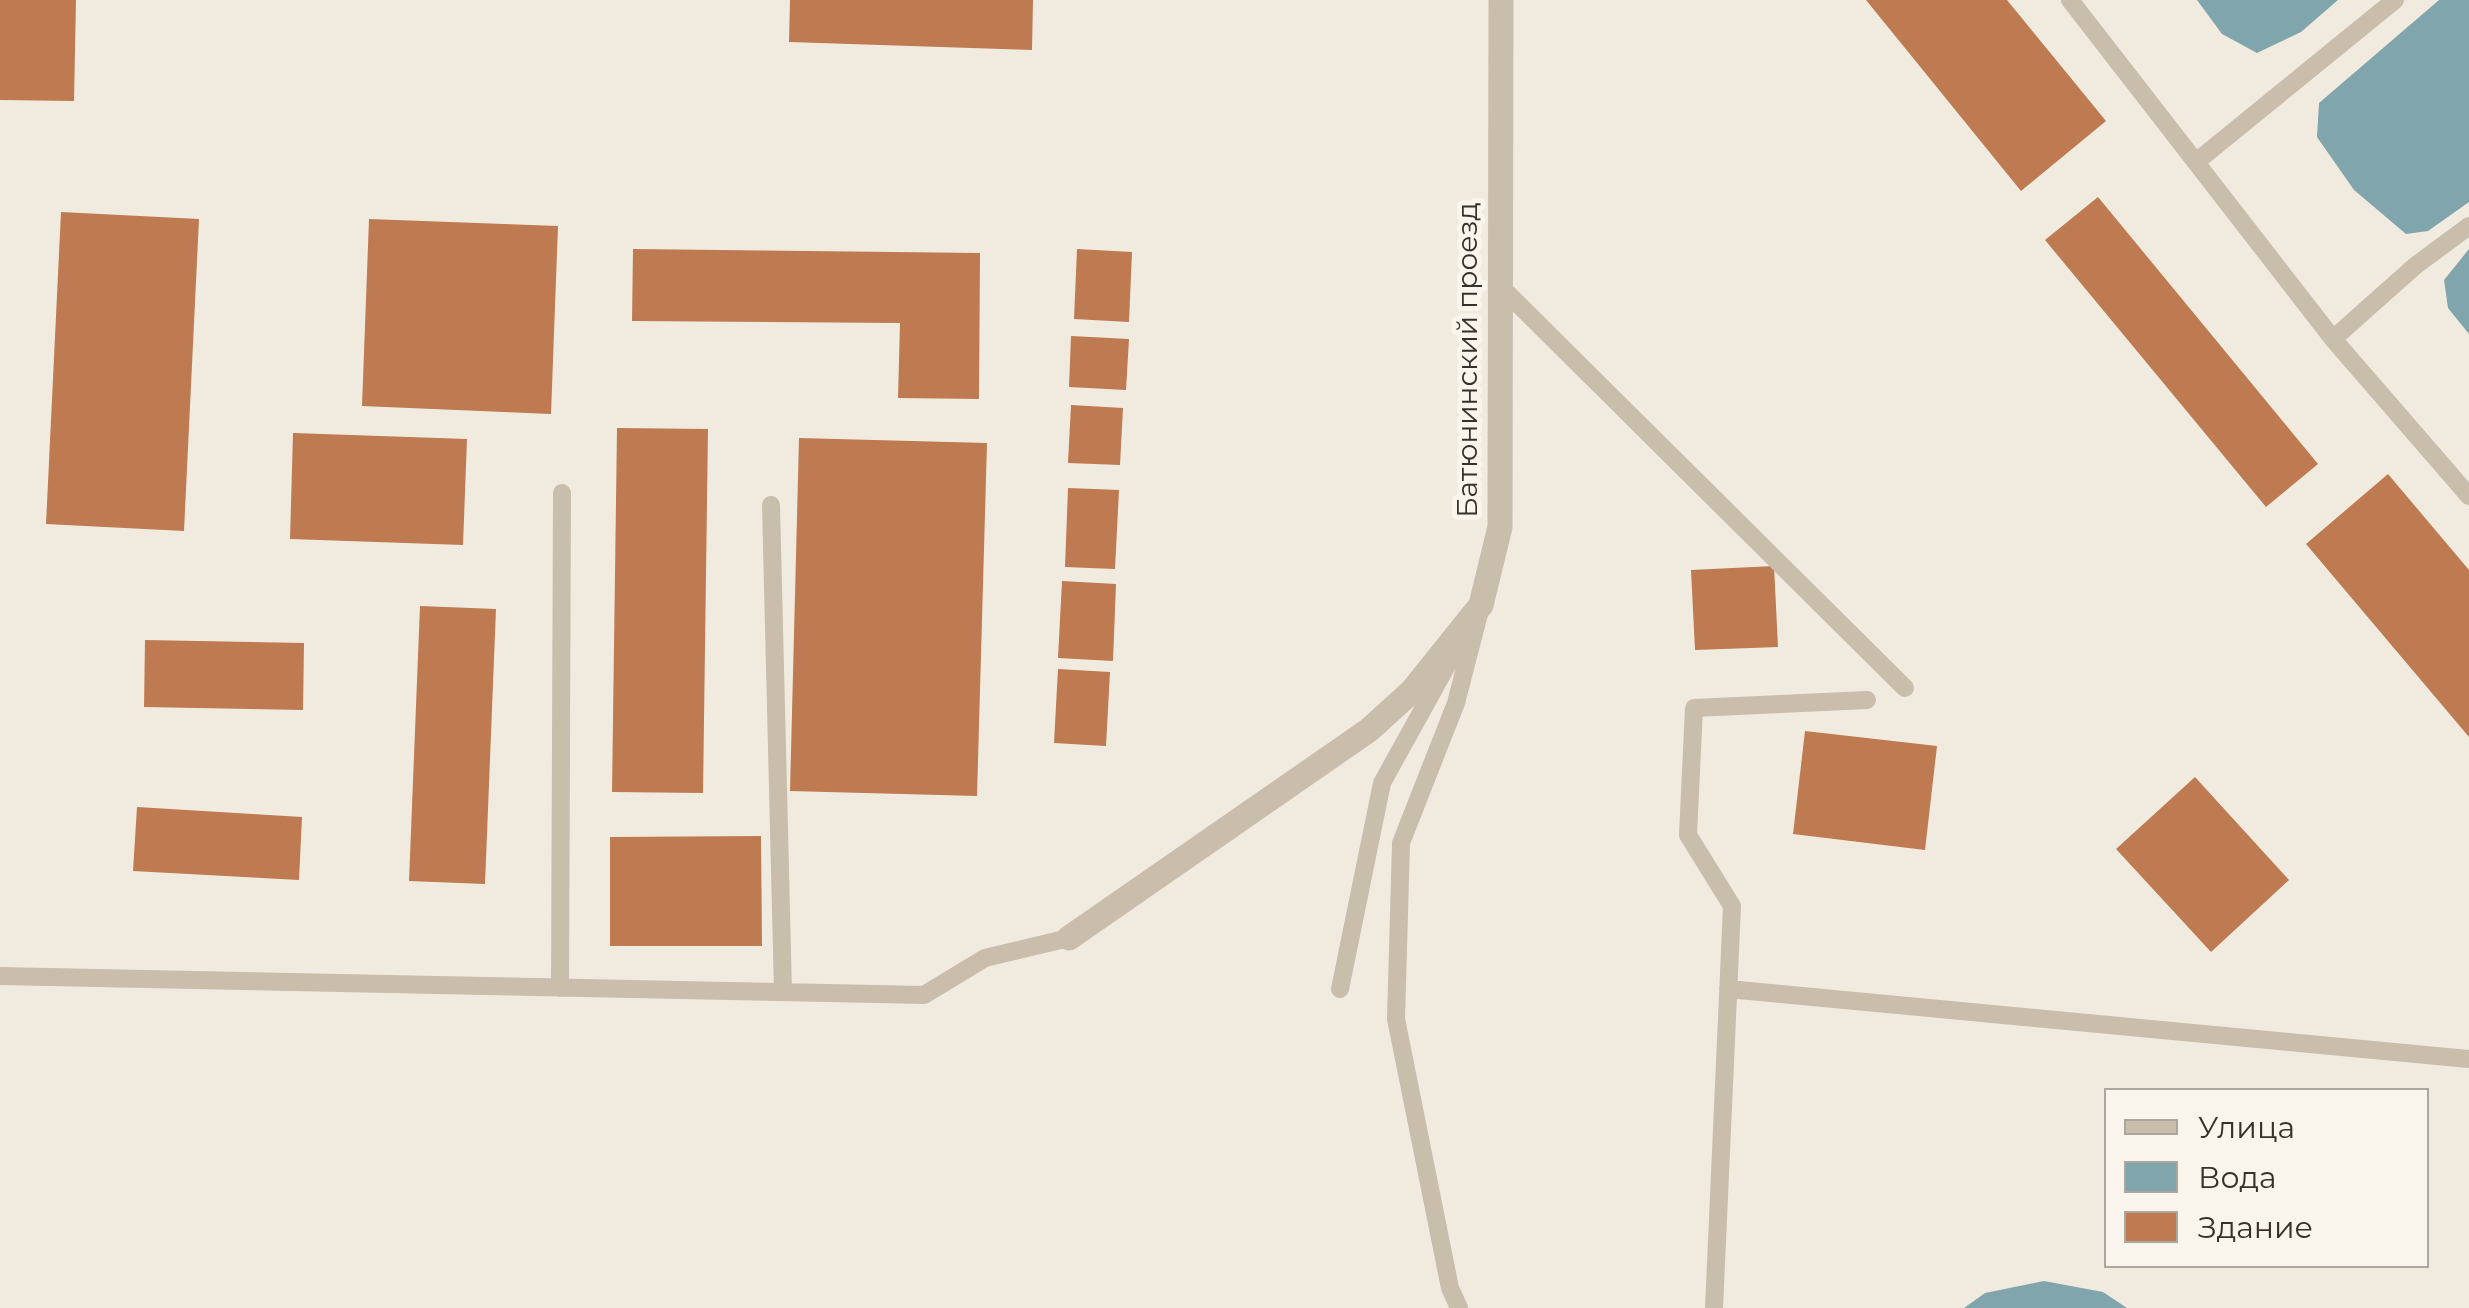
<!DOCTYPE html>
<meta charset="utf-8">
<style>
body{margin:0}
#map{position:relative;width:2469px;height:1308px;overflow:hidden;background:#f1ebdf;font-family:Montserrat,sans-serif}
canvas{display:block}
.legend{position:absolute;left:2104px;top:1088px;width:325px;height:180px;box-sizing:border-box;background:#f9f5ec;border:2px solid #aca69e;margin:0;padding:12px 18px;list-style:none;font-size:30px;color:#38302a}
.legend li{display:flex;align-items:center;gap:20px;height:50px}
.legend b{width:50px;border:2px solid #aca69e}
</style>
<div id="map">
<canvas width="2469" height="1308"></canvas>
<ul class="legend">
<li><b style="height:12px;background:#c9bdac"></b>Улица</li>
<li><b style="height:28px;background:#80a5ad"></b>Вода</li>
<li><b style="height:28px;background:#be7a51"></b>Здание</li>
</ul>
</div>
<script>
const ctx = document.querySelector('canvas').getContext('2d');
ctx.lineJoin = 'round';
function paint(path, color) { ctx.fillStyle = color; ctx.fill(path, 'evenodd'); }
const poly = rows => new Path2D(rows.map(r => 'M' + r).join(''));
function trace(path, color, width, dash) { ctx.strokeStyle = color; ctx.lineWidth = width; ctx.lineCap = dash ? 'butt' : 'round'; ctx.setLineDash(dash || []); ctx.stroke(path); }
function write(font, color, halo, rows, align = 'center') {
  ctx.font = font + ' Montserrat,sans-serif'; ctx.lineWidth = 10; ctx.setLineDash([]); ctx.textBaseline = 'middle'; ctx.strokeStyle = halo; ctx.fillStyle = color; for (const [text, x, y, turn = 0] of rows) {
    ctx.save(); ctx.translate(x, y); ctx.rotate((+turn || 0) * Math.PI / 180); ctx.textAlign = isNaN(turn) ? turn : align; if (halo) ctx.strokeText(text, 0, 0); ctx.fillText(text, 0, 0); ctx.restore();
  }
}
paint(poly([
 [2197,0,2338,0,2301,32,2257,53,2222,34],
 [2439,0,2469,0,2469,202,2428,231,2406,234,2354,190,2317,137,2319,103],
 [2469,249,2469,334,2448,308,2444,280],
 [2044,1281,2103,1292,2127,1308,1964,1308,1985,1293]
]), '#80a5ad');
paint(poly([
 [0,0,76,0,74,101,0,100],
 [790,0,1033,0,1032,50,789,42],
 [1866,0,2007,0,2106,121,2021,191],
 [2098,197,2318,464,2266,507,2045,240],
 [61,212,199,219,184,531,46,524],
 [369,219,558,226,551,414,362,406],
 [633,249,980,253,979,399,898,398,900,323,632,321],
 [1077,249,1132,252,1129,322,1074,319],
 [1071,336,1129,339,1126,390,1069,387],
 [1071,405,1123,408,1120,465,1068,463],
 [617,428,708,429,703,793,612,792],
 [293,433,467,439,463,545,290,539],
 [799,438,987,443,977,796,790,791],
 [2388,474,2469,570,2469,737,2306,544],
 [1068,488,1119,490,1115,569,1065,567],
 [1774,566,1778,647,1695,650,1691,570],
 [1062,581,1116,584,1113,661,1058,658],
 [420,606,496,609,485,884,409,881],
 [145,640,304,643,303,710,144,707],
 [1058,669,1110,672,1106,746,1054,743],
 [1805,731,1937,746,1925,850,1793,834],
 [2195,777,2289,880,2211,952,2116,849],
 [137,807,302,817,299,880,133,871],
 [761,836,762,946,610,946,610,837]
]), '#be7a51');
trace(poly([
 [2070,0,2333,339,2469,496],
 [2196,162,2395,0],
 [1500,286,1905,688],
 [2333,339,2415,266,2469,226],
 [771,505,783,992],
 [0,976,924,995,985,958,1069,938],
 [560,988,562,493],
 [1340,989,1382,783,1454,653],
 [1728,989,2469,1059],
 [1459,1308,1450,1288,1396,1019,1401,843,1456,703,1479,614],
 [1714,1308,1732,906,1688,835,1694,708,1867,700]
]), '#c9bdac', 18);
trace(poly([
 [1069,938,1369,730,1412,691,1481,605,1500,527,1501,0]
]), '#c9bdac', 25);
write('28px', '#38302a', '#f9f5ec', [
 ["Батюнинский проезд",1469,360,-90]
]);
</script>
